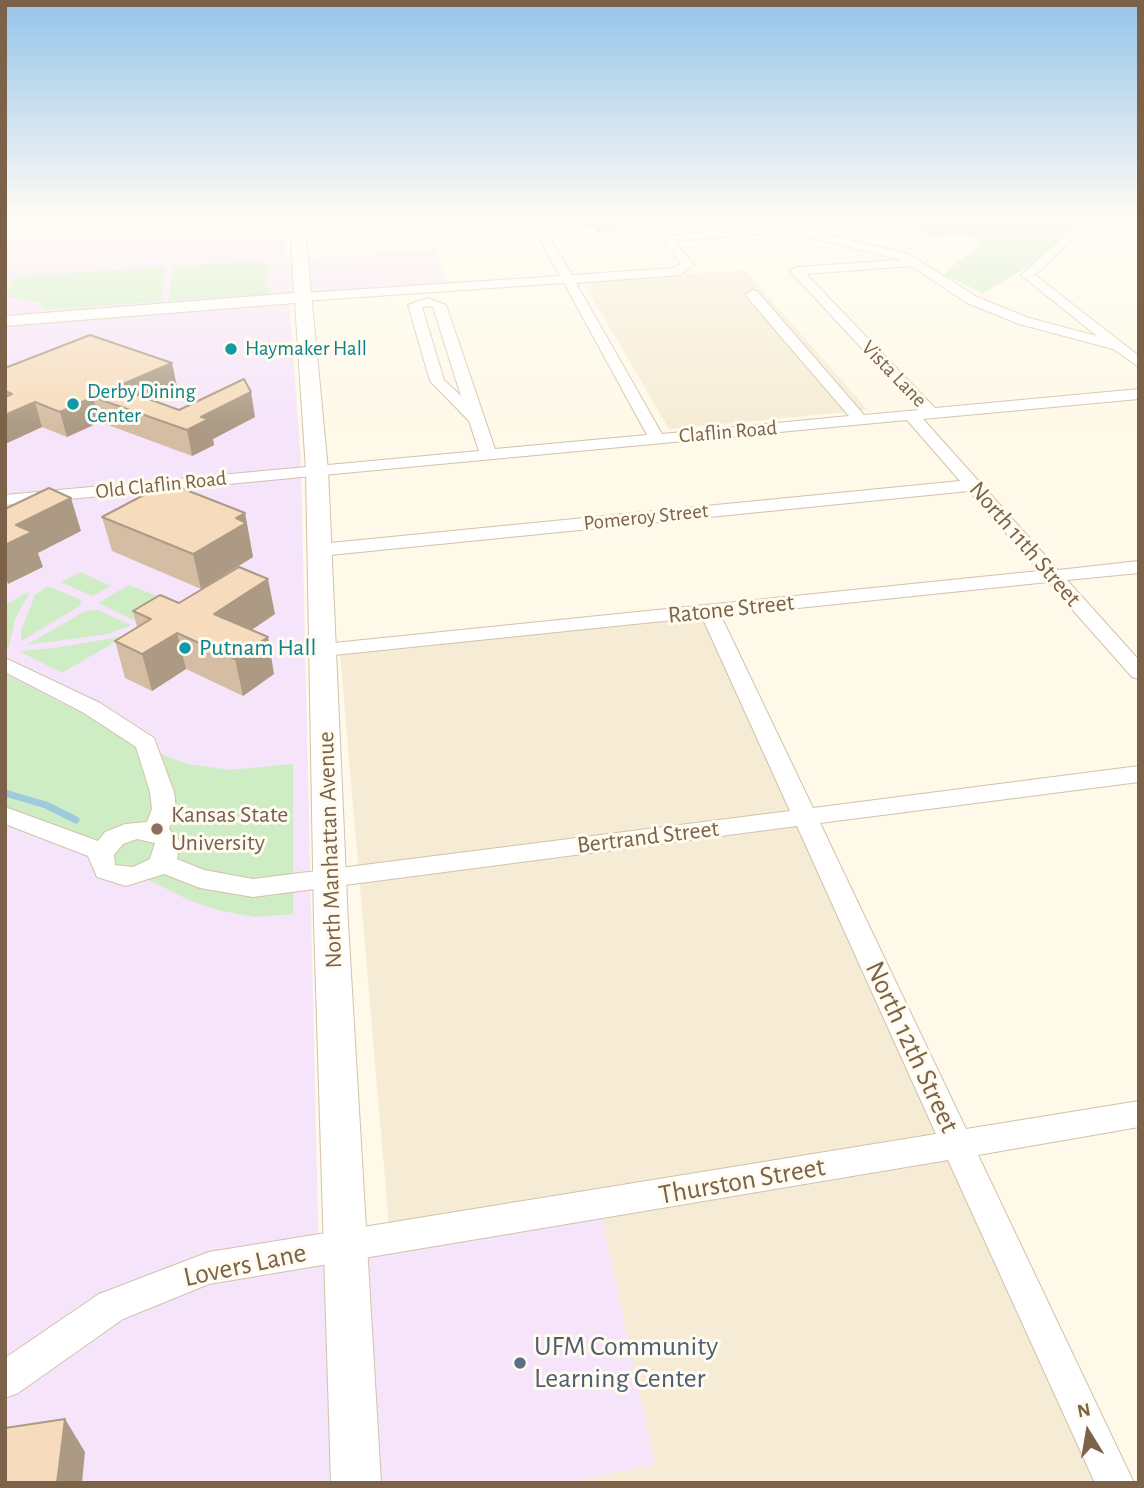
<!DOCTYPE html>
<style>
body{margin:0}
#map{position:relative;width:1144px;height:1488px;overflow:hidden;background:#fef9e8;font-family:"Alegreya Sans",sans-serif}
canvas{display:block}
.frame{position:absolute;inset:0;border:7px solid #7b6249;pointer-events:none}
.north{position:absolute;left:1053px;top:1397px;width:70px;height:70px;-webkit-text-stroke:5px #fffbef;paint-order:stroke;rotate:349deg;font-size:19px;font-weight:700;line-height:28px;text-align:center;color:#7b6249}
.north::after{content:'';display:block;margin:auto;width:24px;height:32px;background:#7b6249;clip-path:polygon(50% 0,100% 100%,50% 72%,0 100%)}
</style>
<div id="map">
<canvas width="1144" height="1488"></canvas>
<div class="frame"></div>
<div class="north">N</div>
</div>
<script>
const ctx = document.querySelector('canvas').getContext('2d');
ctx.lineJoin = 'round';
function paint(path, color) { ctx.fillStyle = color; ctx.fill(path, 'evenodd'); }
const poly = rows => new Path2D(rows.map(r => 'M' + r).join(''));
function trace(path, color, width, dash) { ctx.strokeStyle = color; ctx.lineWidth = width; ctx.lineCap = dash ? 'butt' : 'round'; ctx.setLineDash(dash || []); ctx.stroke(path); }
function write(font, color, halo, rows, align = 'center') {
  ctx.font = font + ' "Alegreya Sans",sans-serif'; ctx.lineWidth = 6; ctx.setLineDash([]); ctx.textBaseline = 'middle'; ctx.strokeStyle = halo; ctx.fillStyle = color; for (const [text, x, y, turn = 0] of rows) {
    ctx.save(); ctx.translate(x, y); ctx.rotate((+turn || 0) * Math.PI / 180); ctx.textAlign = isNaN(turn) ? turn : align; if (halo) ctx.strokeText(text, 0, 0); ctx.fillText(text, 0, 0); ctx.restore();
  }
}
paint(poly([
 [745,270,868,410,669,429,583,282],
 [704,616,1096,1483,411,1483,340,653]
]), '#f6ecd5');
paint(poly([
 [5,219,285,219,286,260,435,250,448,285,289,294,301,464,319,1266,602,1218,655,1465,562,1483,5,1483]
]), '#f6e4fb');
paint(poly([
 [913,219,1085,219,1027,267,983,293,945,275,954,264,980,248,981,240,969,235,928,237,911,223],
 [258,261,271,267,265,277,270,291,266,294,169,301,173,266],
 [166,267,161,301,46,310,37,302,5,296,11,280,18,276],
 [80,572,111,586,92,596,61,582],
 [129,585,175,603,138,622,98,603],
 [48,586,81,600,80,606,21,641,21,631,35,595],
 [30,591,15,619,9,647,5,645,5,605],
 [98,610,131,625,108,634,26,645,85,611],
 [125,636,62,673,19,651,55,648],
 [5,674,158,753,188,764,229,770,293,764,293,914,255,917,217,910,191,901,5,808]
]), '#ceedc4');
trace(poly([
 [5,793,46,805,76,820]
]), '#9fc9dc', 7);
const minor = poly([
 [374,219,431,219,425,222,297,230,291,227,297,224,374,219],
 [529,219,539,219,572,275,673,268,681,264,663,241,666,236,788,224,785,219,795,219,799,225,817,232,909,254,977,297,1029,318,1097,336,1021,275,1083,219,1095,219,1035,275,1139,356,1139,367,1113,349,1019,324,967,303,911,266,806,274,935,408,1139,389,1139,399,923,419,1058,570,1139,561,1139,573,1067,580,1139,660,1139,679,1132,677,1048,582,721,616,813,808,1139,766,1139,782,820,823,966,1129,1139,1101,1139,1127,978,1155,1134,1483,1095,1483,948,1160,209,1284,123,1319,18,1393,5,1398,5,1358,99,1294,209,1252,936,1134,797,826,253,897,200,888,164,874,126,886,97,877,88,856,5,824,5,807,98,841,105,832,125,824,147,822,152,809,150,792,136,747,84,713,5,672,5,658,100,703,154,738,174,792,176,809,169,829,180,842,177,859,204,870,253,879,790,811,702,617,324,656,314,650,324,644,1039,571,969,491,320,556,311,550,320,544,960,481,907,420,5,505,5,495,479,451,469,421,430,381,408,305,428,298,446,305,495,449,647,435,564,283,304,301,297,297,304,293,560,276,529,219],
 [793,231,809,237,901,260,796,267,790,271,919,410,864,415,757,291,752,290,746,294,747,297,849,416,662,434,576,283,680,275,694,265,675,241,793,231],
 [428,306,433,307,461,396,444,380,422,307,428,306],
 [137,839,155,843,150,859,133,867,115,865,114,855,123,844,137,839]
]);
const tertiary = poly([
 [290,219,304,219,328,470,348,923,381,1483,331,1483,314,923,306,470,295,303,5,326,5,316,294,293,290,219]
]);
trace(minor, '#d2c2ac', 2);
trace(tertiary, '#d2c2ac', 2);
paint(minor, '#fff');
paint(tertiary, '#fff');
paint(poly([
 [579,219,617,219,617,232,597,233,593,227,584,227],
 [172,363,177,387,150,399,179,410,255,417,213,439,214,445,192,456,100,422,67,437,42,427,5,444,5,368],
 [166,492,245,513,253,557,201,589,112,551,102,517],
 [179,603,275,614,251,630,274,674,243,696,186,669,152,691,125,678,115,641,137,627,133,611]
]), '#d4bda3');
paint(poly([
 [172,363,177,387,128,409,116,387],
 [251,392,255,417,213,439,214,445,192,456,187,430,201,417],
 [93,397,100,422,67,437,60,412],
 [35,402,42,427,5,444,5,415],
 [71,498,81,531,38,553,43,567,8,584,5,575,5,545,16,525],
 [245,513,253,557,201,589,193,554,236,518],
 [268,579,275,614,222,650,214,614],
 [177,633,186,669,152,691,142,654],
 [268,637,274,674,243,696,235,659],
 [65,1419,85,1452,82,1483,57,1483]
]), '#ac9a84');
const building = poly([
 [597,219,617,219,597,220,597,219],
 [90,335,172,363,116,387,179,410,244,379,251,392,201,417,209,419,187,430,93,397,60,412,35,402,5,415,5,397,12,394,5,391,5,368,90,335],
 [176,486,245,513,236,518,246,523,193,554,102,517,157,488,166,492,176,486],
 [49,488,71,498,16,525,32,532,5,545,5,509,49,488],
 [239,567,268,579,214,614,268,637,235,659,177,633,142,654,115,641,151,619,133,611,160,595,179,603,239,567],
 [65,1419,57,1483,5,1483,5,1428,65,1419]
]);
paint(building, '#f6dcbd');
trace(building, '#ac9a84', 2);
const sky = ctx.createLinearGradient(0, 0, 0, 427);
sky.addColorStop(0, '#95c4e9');
sky.addColorStop(0.51, '#fffcf5');
sky.addColorStop(1, '#fffcf500');
ctx.fillStyle = sky;
ctx.fillRect(0, 0, 1144, 427);
for (const [x, y, r, color] of [
 [231,349,7,"#0f9aa8"],
 [73,404,7,"#0f9aa8"],
 [185,648,7,"#0f9aa8"],
 [157,829,7,"#8d6e63"],
 [520,1363,7,"#5c6f8a"]
]) { const dot = new Path2D(); dot.arc(x, y, r, 0, 2 * Math.PI); ctx.fillStyle = color; ctx.fill(dot); trace(dot, '#fffbef', 2.5); }
write('21px', '#0d838f', '#fffbef', [
 ["Haymaker Hall",245,349],
 ["Derby Dining",87,392],
 ["Center",87,416]
], 'left');
write('21px', '#7b6249', '#fffbef', [
 ["Vista Lane",894,374,46],
 ["Claflin Road",728,432,-5],
 ["Old Claflin Road",161,485,-6],
 ["Pomeroy Street",646,517,-6]
]);
write('24px', '#7b6249', '#fffbef', [
 ["North 11th Street",1025,544,49],
 ["Ratone Street",731,609,-6],
 ["Bertrand Street",648,837,-7],
 ["North Manhattan Avenue",330,850,-92]
]);
write('24px', '#0d838f', '#fffbef', [
 ["Putnam Hall",199,648]
], 'left');
write('24px', '#785e54', '#fffbef', [
 ["Kansas State",171,815],
 ["University",171,843]
], 'left');
write('28px', '#7b6249', '#fffbef', [
 ["North 12th Street",912,1047,65],
 ["Thurston Street",742,1181,-10],
 ["Lovers Lane",245,1265,-12]
]);
write('28px', '#4e5e75', '#fffbef', [
 ["UFM Community",534,1347],
 ["Learning Center",534,1379]
], 'left');
</script>
